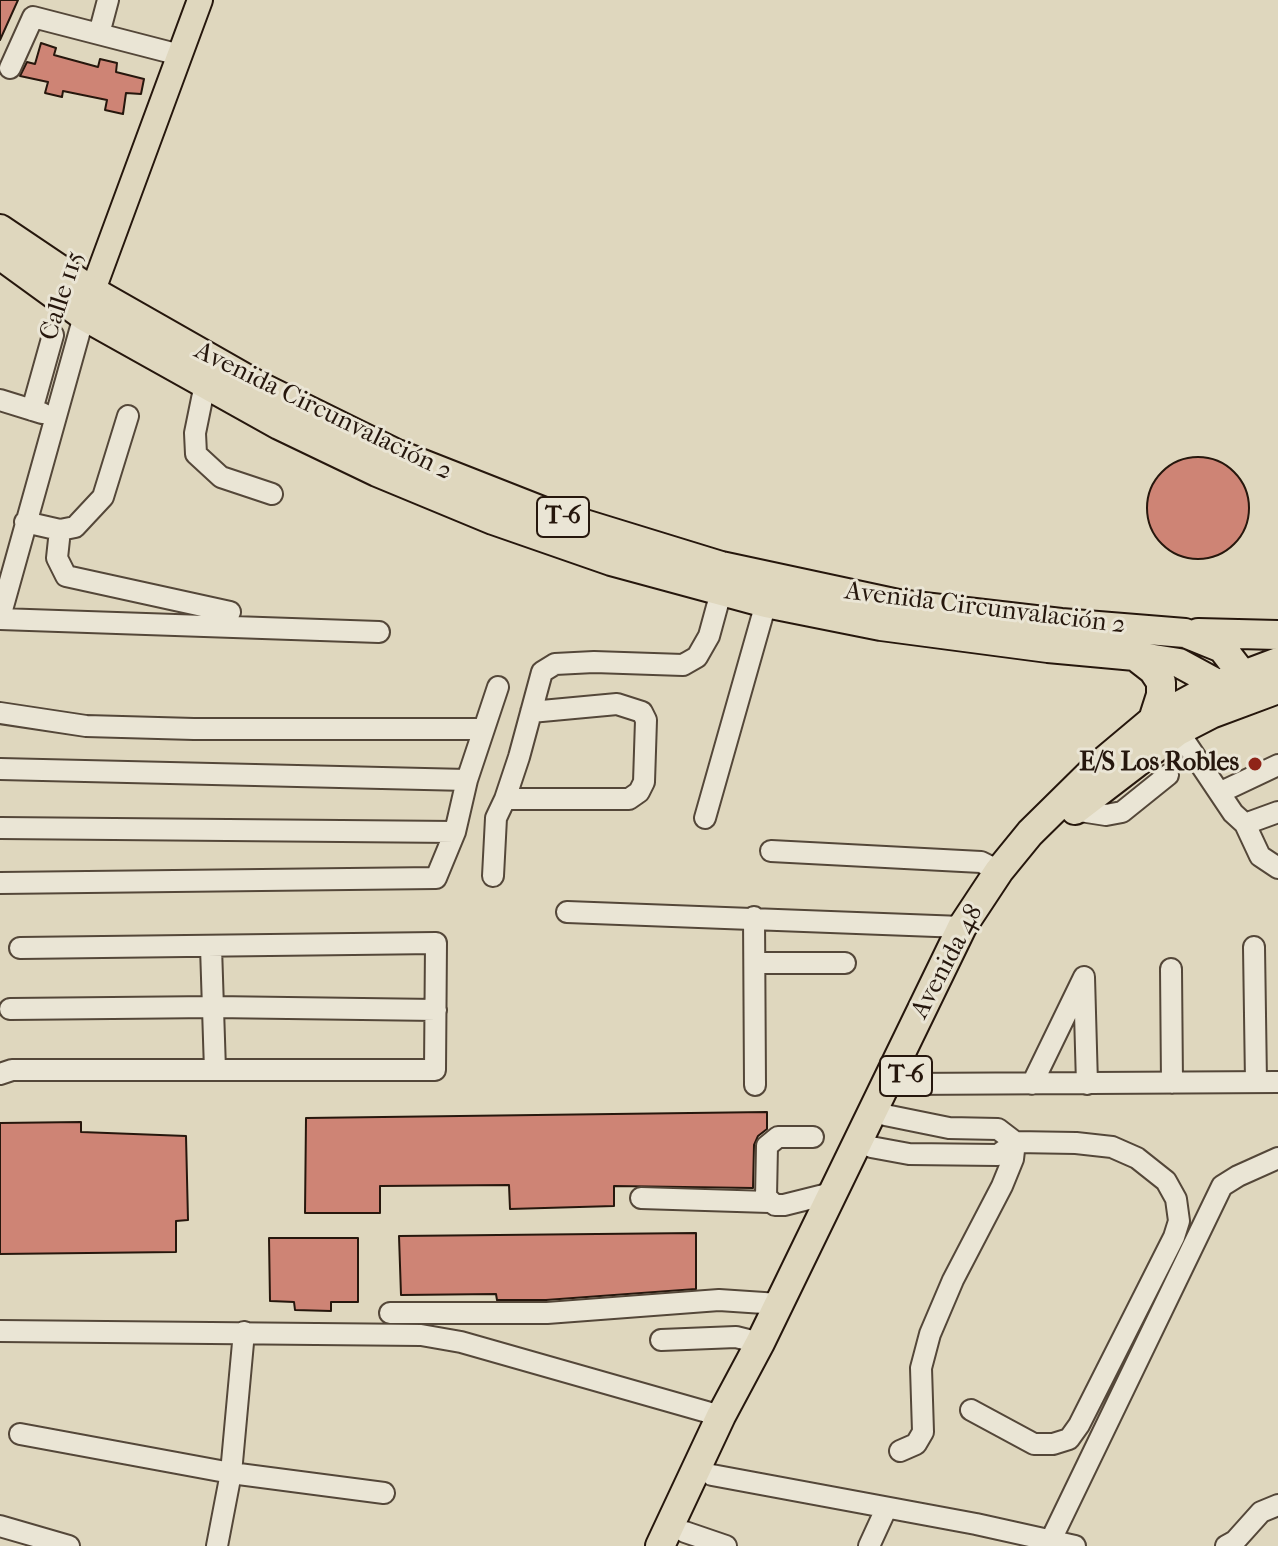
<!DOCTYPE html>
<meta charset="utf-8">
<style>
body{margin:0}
canvas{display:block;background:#dfd7be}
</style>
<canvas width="1278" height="1546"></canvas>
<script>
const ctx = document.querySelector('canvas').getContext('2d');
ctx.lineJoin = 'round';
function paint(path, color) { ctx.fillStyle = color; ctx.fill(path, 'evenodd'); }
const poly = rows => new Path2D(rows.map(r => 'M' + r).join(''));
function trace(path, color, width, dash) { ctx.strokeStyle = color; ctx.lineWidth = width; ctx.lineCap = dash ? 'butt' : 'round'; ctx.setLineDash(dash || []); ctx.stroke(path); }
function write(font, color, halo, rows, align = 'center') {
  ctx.font = font + ' "IM FELL French Canon",serif'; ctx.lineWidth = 6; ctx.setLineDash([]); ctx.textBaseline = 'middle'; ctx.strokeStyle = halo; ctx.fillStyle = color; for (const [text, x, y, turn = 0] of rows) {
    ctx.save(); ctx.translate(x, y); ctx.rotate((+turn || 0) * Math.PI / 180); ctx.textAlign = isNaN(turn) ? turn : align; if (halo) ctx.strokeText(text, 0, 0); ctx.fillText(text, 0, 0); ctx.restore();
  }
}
const building = poly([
 [0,0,18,0,0,40,0,0],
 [41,43,56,48,54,55,98,67,100,59,117,63,116,72,144,79,141,94,126,93,123,114,105,110,107,100,63,91,62,97,45,93,48,82,20,76,27,62,35,64,41,43],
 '1147 508a51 51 0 1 1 102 0a51 51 0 1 1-102 0Z',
 [767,1112,767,1129,758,1136,754,1145,753,1188,614,1186,614,1206,510,1209,509,1185,380,1186,380,1213,305,1213,306,1118,767,1112],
 [81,1122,81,1132,186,1136,188,1220,176,1221,176,1252,0,1254,0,1123,81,1122],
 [696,1233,696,1289,546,1300,497,1300,496,1294,401,1295,399,1236,696,1233],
 [269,1238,358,1238,358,1302,331,1302,331,1311,295,1310,294,1302,270,1301,269,1238]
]);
paint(building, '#ce8475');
trace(building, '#26170d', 2);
const minor = poly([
 [99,34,108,0],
 [10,68,33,17,180,55],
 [205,384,195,433,196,454,221,477,272,494],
 [0,400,42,413],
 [32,410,53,335],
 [25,522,60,530,75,527,103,497,128,416],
 [60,530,57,558,66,576,230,612],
 [0,617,84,316],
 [0,619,379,632],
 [0,713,86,726,194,729,484,729],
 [1178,731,1233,813,1245,824,1260,856,1278,868],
 [0,769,467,780],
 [1221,792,1278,765],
 [505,799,629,799,639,792,644,782,646,720,642,712,617,704,531,712],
 [1074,810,1106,815,1122,812,1168,775],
 [705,818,766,603],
 [1245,824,1278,812],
 [0,828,455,832],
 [771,851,981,862,999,871],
 [493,876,496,818,505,799,519,757,542,672,555,664,594,662,683,665,697,657,709,636,721,592],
 [0,883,436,878,455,832,467,780,498,687],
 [567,912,962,927],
 [754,917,755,1085],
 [211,947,215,1070],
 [1254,947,1256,1082],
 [756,963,845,963],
 [1171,969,1172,1083],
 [10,1009,214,1007,436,1010],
 [0,1074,12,1070,435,1070,436,943,20,948],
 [902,1084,1278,1082],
 [1032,1084,1084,977,1087,1084],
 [885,1115,949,1128,998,1129,1015,1142,1076,1143,1112,1147,1137,1158,1166,1181,1176,1199,1179,1221,1174,1237,1079,1425,1069,1439,1053,1444,1034,1444,971,1410],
 [813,1137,778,1137,767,1146,766,1197,775,1205,784,1205,832,1193],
 [871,1147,909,1154,998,1155,1015,1142],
 [641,1198,769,1202],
 [390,1313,547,1313,719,1300,779,1304],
 [0,1331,421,1335,461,1342,721,1416],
 [661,1340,736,1337,760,1343],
 [20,1434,231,1473,384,1493],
 [900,1451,916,1444,923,1432,921,1368,930,1334,953,1280,1002,1186,1013,1159,1015,1142],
 [712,1475,976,1524,1075,1546],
 [0,1526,69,1546],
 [685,1532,726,1546],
 [217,1546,231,1473,244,1332],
 [869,1546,886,1509],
 [1048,1546,1222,1186,1238,1176,1278,1158],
 [1226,1546,1235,1541,1261,1512,1278,1505]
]);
const major = poly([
 [87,306,200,0]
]);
const highway = poly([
 [0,229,92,291,257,385,397,454,542,511,721,566,898,604,1061,623,1185,633,1222,648,1242,674,1247,700],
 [0,255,84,316,279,425,377,472,493,520,611,561,766,603,881,626,1048,648,1135,656,1179,663,1247,700],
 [1198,633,1278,635],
 [1135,656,1153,670,1161,682,1161,695,1153,720],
 [1075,810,1178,731,1211,714,1278,689],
 [660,1546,721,1416,760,1343,962,927,999,871,1030,833,1097,767,1153,720,1217,685,1278,662]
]);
trace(minor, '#544739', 24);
trace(major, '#26170d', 28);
trace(highway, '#26170d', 32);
trace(minor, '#eae5d5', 20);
trace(major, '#dfd7be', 24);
trace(highway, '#dfd7be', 28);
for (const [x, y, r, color] of [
 [1255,764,8,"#8f2418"]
]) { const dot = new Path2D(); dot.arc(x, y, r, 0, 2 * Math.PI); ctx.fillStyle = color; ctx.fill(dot); trace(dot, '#eae5d5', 3); }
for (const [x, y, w] of [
 [563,517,52],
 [906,1076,52]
]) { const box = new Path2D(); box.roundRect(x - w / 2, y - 20, w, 40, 6); ctx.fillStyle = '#eae5d5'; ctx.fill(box); trace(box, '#26170d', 2); }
write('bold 24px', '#26170d', null, [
 ["T-6",563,517],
 ["T-6",906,1076]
]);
write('26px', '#26170d', '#eae5d5', [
 ["Calle 115",63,296,-72],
 ["Avenida Circunvalación 2",323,412,26],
 ["Avenida Circunvalación 2",985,609,7],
 ["Avenida 48",948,962,-62]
]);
write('bold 26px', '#26170d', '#eae5d5', [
 ["E/S Los Robles",1239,764]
], 'right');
</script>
